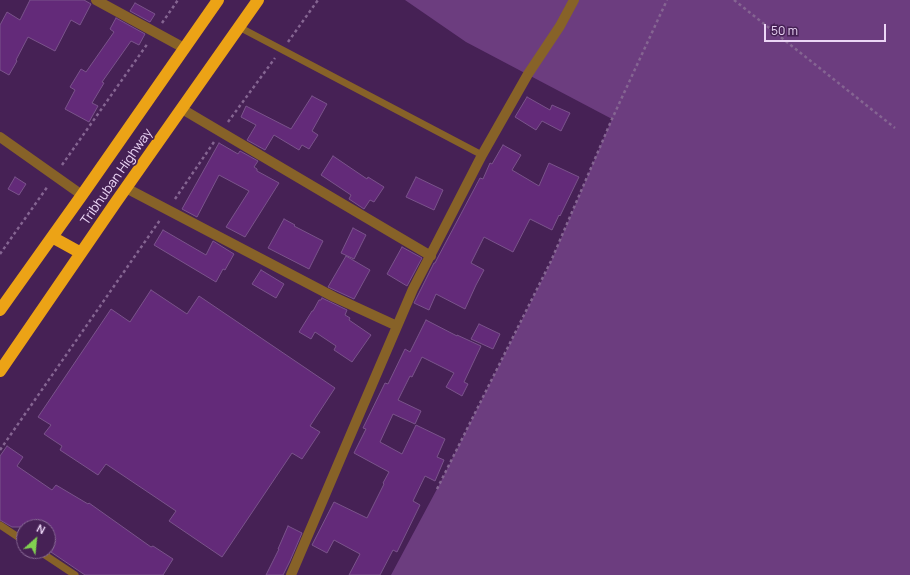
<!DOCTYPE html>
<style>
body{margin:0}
#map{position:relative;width:910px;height:575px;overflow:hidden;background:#462155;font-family:Manrope,sans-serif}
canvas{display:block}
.north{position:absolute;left:16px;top:519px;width:40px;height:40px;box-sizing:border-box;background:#462155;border:1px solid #886995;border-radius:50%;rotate:27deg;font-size:11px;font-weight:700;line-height:16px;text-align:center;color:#ecd6f6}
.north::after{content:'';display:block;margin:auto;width:14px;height:18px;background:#81d050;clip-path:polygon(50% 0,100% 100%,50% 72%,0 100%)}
.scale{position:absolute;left:764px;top:24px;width:122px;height:18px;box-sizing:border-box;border:2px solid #ecd6f6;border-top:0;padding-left:5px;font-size:12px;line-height:14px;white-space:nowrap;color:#ecd6f6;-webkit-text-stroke:3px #462155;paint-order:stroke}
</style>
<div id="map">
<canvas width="910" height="575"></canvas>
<div class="north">N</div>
<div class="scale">50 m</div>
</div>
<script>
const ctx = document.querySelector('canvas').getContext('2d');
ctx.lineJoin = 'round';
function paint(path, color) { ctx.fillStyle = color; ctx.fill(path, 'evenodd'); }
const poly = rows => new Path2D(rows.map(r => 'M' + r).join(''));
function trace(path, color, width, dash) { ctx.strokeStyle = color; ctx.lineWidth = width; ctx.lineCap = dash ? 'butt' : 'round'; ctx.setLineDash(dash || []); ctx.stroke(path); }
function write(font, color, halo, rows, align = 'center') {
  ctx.font = font + ' Manrope,sans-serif'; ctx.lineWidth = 3.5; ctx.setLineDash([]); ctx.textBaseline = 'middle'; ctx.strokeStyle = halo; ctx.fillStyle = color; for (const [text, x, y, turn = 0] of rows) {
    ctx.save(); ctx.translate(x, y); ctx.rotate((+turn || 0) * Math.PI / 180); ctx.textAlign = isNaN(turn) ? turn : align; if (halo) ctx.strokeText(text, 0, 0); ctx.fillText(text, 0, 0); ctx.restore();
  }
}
paint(poly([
 [405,0,910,0,910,575,391,575,437,489,550,264,612,119,466,42]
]), '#6c3d7f');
const building = poly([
 [30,0,84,0,91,4,80,25,71,20,55,51,28,37,16,60,17,61,9,75,0,70,0,25,7,12,20,20,30,0],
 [135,3,155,14,150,22,130,11,135,3],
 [116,18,145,34,139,45,131,41,102,82,104,83,92,103,98,106,89,122,65,109,75,90,70,87,81,69,86,72,114,32,110,29,116,18],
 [312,96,327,104,312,131,318,135,309,149,302,145,299,150,274,135,265,150,247,140,256,125,241,117,246,106,291,129,312,96],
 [527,97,550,110,552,105,570,113,561,131,542,121,536,130,515,117,527,97],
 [219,143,238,154,240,151,258,161,254,167,257,169,257,171,279,183,245,237,226,227,249,191,219,175,197,217,182,209,219,143],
 [503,145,521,155,512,170,539,186,549,163,579,177,560,216,559,215,552,230,530,219,513,252,484,237,471,263,484,270,476,285,465,309,436,294,429,310,414,303,434,263,435,263,437,259,480,178,483,179,490,163,492,164,503,145],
 [333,156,367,179,368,177,384,187,374,202,370,200,364,209,349,199,351,195,321,175,333,156],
 [15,177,26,184,19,195,8,189,15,177],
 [416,177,443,190,434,210,406,197,416,177],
 [284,219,295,225,294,226,323,241,309,269,268,248,284,219],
 [353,228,366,235,354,259,341,253,353,228],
 [163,230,206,255,213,241,234,254,225,270,223,269,216,282,154,245,163,230],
 [402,247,422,258,407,286,387,274,402,247],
 [346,256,370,270,354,299,328,287,346,256],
 [261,270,284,284,276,298,252,284,261,270],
 [151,290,187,314,199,296,335,388,310,426,320,432,302,459,292,453,222,557,169,521,176,511,106,464,98,475,60,450,62,446,44,434,51,425,38,417,111,309,130,322,151,290],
 [322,298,347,310,345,315,350,318,349,320,371,335,352,362,334,350,336,346,315,332,311,339,299,332,312,311,313,311,319,300,321,300,322,298],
 [426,320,457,336,457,335,481,346,464,382,468,384,462,396,446,387,454,373,422,357,412,377,410,376,398,400,421,411,415,424,393,414,380,442,402,454,416,425,445,439,437,457,444,460,435,481,425,476,413,501,420,505,397,552,393,550,380,575,349,575,360,554,334,540,327,553,312,545,334,502,367,518,384,484,383,483,389,472,354,453,366,429,363,428,385,383,388,384,405,349,410,352,426,320],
 [479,324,500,334,493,349,471,339,479,324],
 [7,446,23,457,17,466,52,490,56,485,88,504,89,503,151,547,153,546,173,559,163,575,85,575,48,550,48,527,12,527,0,520,0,456,7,446],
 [288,526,302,533,290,561,283,575,266,575,279,549,278,549,288,526]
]);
paint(building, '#632a79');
trace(building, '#7a538b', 1);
trace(poly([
 [734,0,895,128],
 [162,23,178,0],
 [288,42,318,0],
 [228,122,275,58],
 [62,165,148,43],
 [175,199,214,142],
 [0,254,48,186],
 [0,450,160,220],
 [437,489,551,261,612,119,667,0]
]), '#856592', 2.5, [3, 3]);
trace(poly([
 [239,27,482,155],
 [0,525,24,541],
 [39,551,75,575]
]), '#876228', 7);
trace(poly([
 [96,0,184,48],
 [182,109,431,256],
 [0,137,82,195],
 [126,188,334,297,397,326],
 [291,575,356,422,413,289,482,155,528,74,560,26,574,0]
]), '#876228', 10);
trace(poly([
 [52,237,81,253],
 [0,310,82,195,218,0],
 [0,371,116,202,258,0]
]), '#eca316', 12);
write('13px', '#ecd6f6', '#462155', [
 ["Tribhuban Highway",117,177,-55]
]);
</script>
